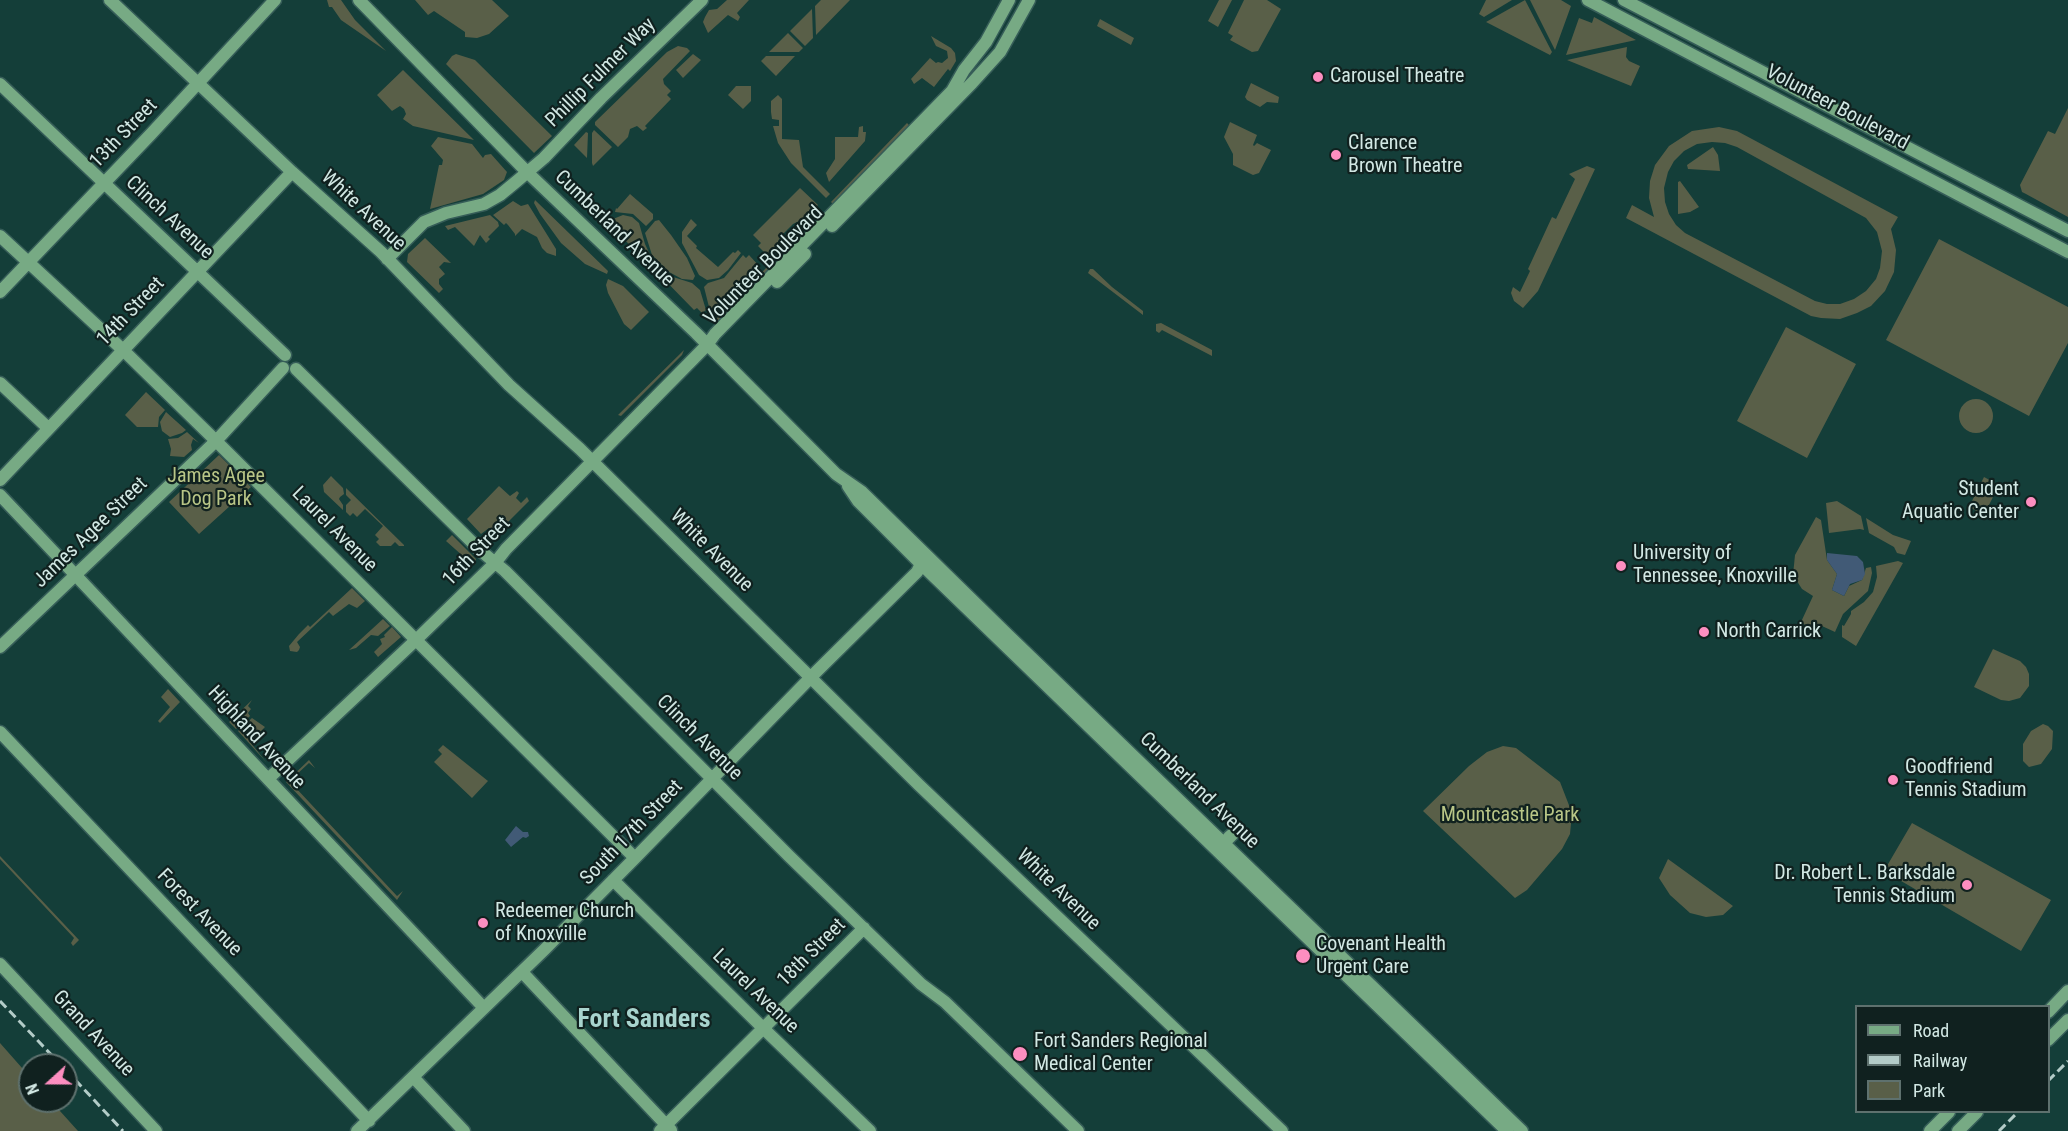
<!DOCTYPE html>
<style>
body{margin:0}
#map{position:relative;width:2068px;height:1131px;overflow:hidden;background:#143e39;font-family:"Roboto Condensed",sans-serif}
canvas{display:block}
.legend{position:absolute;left:1855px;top:1005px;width:195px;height:108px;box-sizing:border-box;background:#10211f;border:2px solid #5e716e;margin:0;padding:8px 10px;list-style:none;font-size:18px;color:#d2e8e4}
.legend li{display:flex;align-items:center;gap:12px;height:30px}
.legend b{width:30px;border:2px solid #5e716e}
.north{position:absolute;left:18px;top:1053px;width:60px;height:60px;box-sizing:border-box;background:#10211f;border:2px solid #5e716e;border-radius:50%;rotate:249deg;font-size:16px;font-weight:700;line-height:24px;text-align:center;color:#d2e8e4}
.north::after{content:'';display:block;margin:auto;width:21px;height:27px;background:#fd8ec0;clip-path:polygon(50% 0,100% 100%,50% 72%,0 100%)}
</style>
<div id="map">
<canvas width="2068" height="1131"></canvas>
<ul class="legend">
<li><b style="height:8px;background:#77aa84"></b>Road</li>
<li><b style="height:8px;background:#b3ccc8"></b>Railway</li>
<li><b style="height:16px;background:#595f48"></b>Park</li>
</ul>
<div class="north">N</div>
</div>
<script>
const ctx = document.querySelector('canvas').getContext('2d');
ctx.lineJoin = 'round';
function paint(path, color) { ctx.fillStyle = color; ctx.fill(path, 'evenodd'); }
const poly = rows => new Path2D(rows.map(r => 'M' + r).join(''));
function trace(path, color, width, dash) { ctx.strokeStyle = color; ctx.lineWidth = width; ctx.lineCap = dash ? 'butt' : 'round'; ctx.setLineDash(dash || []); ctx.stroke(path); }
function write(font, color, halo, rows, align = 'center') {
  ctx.font = font + ' "Roboto Condensed",sans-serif'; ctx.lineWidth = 4.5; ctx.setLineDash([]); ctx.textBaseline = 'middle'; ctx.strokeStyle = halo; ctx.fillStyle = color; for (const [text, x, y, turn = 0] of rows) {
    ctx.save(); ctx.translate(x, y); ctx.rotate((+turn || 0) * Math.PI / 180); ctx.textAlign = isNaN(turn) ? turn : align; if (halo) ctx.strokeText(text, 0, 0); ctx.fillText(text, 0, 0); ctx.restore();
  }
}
paint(poly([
 [327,0,341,0,355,20,386,51,341,20,332,7,329,7],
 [415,0,492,0,509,16,489,34,477,38,465,37,465,32,434,11,428,15],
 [727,0,749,0,737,13,740,17,738,21,728,15,708,33,703,22,705,17,709,10,717,9],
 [821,0,850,0,816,35,815,6],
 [1219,0,1232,0,1218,27,1208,21],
 [1244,0,1267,0,1281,9,1258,51,1252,52,1230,40,1233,36,1228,33],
 [1486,0,1512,0,1484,17,1479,14],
 [1525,0,1552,52,1550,55,1486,22],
 [1530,0,1561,0,1571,6,1555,50],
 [812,9,813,38,805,46,790,31],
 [1594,17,1636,40,1566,55,1579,18,1592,23],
 [1100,19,1134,38,1131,45,1097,26],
 [788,33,803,48,799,52,769,52],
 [931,36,951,48,955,53,956,61,950,71,948,69,934,87,922,78,914,84,911,79,930,58,936,63,938,62,942,63,948,58,947,51,936,46],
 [678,46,687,48,690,51,663,79,664,84,671,91,667,95,671,99,645,126,647,128,643,131,637,126,630,129,628,137,618,147,595,125,595,122,667,52],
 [1627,47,1626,57,1629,61,1640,66,1631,86,1567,60],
 [456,54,475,60,552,136,534,153,446,64,452,56],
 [693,54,701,60,683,78,676,70],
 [766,56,795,56,776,76,761,61],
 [403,70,474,140,413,126,403,119,406,114,404,109,400,106,392,111,377,95],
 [1251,83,1279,97,1278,103,1267,102,1260,107,1247,100,1245,97],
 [736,86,751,86,751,101,743,109,728,95],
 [778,95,782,99,782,139,799,140,803,167,830,194,826,198,791,163,778,143,773,126,779,126,779,120,772,119,771,112,771,101],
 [2068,108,2068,217,2026,194,2022,192,2020,185,2048,131,2055,134],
 [1230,122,1257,135,1253,145,1254,146,1257,143,1271,150,1259,173,1253,175,1233,165,1233,154,1224,137],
 [907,123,910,126,834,205,831,202],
 [863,126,863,132,866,132,865,141,829,182,826,173,835,159,835,137,858,137,859,127],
 [1719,127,1737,131,1898,217,1891,229,1896,250,1894,272,1885,291,1871,306,1857,313,1840,319,1821,318,1811,316,1626,218,1632,205,1654,217,1649,198,1650,181,1655,165,1669,146,1692,131],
 [1712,142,1725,143,1737,147,1866,218,1877,232,1882,251,1880,268,1876,279,1866,291,1854,299,1840,304,1827,304,1815,301,1685,233,1676,225,1669,214,1665,202,1664,188,1668,172,1674,161,1684,151,1697,144],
 [594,130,612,147,593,166,592,163,592,133],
 [586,132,588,133,587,158,574,145],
 [438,137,472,144,483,158,485,155,491,154,507,172,504,180,483,194,430,209,439,165,442,165,443,160,431,146],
 [1713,147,1718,155,1720,171,1688,169,1687,165],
 [1587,166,1595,169,1538,291,1523,308,1514,301,1511,293,1513,287,1520,292,1530,271,1528,269,1552,217,1556,219,1575,179,1569,174],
 [1680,181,1699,207,1690,212,1678,214,1678,182],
 [800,188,818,205,805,218,793,224,781,236,770,258,758,246,761,243,753,235],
 [630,194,653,214,653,219,646,226,633,214,615,212,616,208,617,209],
 [535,200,608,271,607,274,585,264,561,243,540,214,534,203],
 [513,201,521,206,528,204,556,249,556,256,547,253,542,248,537,237,522,229,515,236,515,234,508,225,506,223,504,225,493,215],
 [490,215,498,222,499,226,488,237,490,239,486,243,480,235,474,246,455,227,448,230,445,226],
 [623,215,632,217,639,223,645,244,652,259,649,263,613,229,612,224,613,219],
 [691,219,697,225,687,236,697,246,696,248,718,267,733,252,735,253,738,250,741,253,728,270,719,278,707,280,699,275,682,243,682,232],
 [659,220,671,235,687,258,695,276,693,280,682,279,669,272,652,255,645,233,655,221],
 [425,238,451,263,444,262,439,267,445,274,439,279,439,284,443,289,439,293,407,262,408,254],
 [1939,239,2068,307,2068,343,2029,416,1886,340],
 [743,255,746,258,749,255,760,267,717,311,712,313,710,311,704,287,708,283,724,278],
 [655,263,670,276,692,283,700,290,706,310,702,313,697,308,694,310,652,267,652,264],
 [767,267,770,270,717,324,714,321],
 [1090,269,1093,269,1112,287,1143,311,1143,315,1088,273],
 [608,279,623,286,649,312,631,330,624,324,608,293,606,285],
 [1161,323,1212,350,1212,356,1162,330,1159,333,1156,331,1156,324],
 [1786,327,1856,364,1807,458,1737,421],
 [684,350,682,355,621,416,618,415],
 [146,392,165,410,159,417,158,427,137,427,125,415],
 '1959 416a17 17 0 1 1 34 0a17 17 0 1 1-34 0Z',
 [166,412,186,430,182,433,170,437,162,431,160,422],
 [187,432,199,443,193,439,191,445,192,450,184,457,170,456,171,449,168,439,178,438],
 [219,455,251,487,199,534,169,502],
 [331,476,343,488,344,494,340,497,339,499,343,505,343,510,324,492,323,485],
 [1984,477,1999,485,1984,515,1969,507],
 [499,486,510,496,517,491,519,493,516,498,521,503,527,497,529,501,500,530,489,528,481,534,467,519],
 [346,488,404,545,404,546,399,546,395,542,391,546,380,546,376,542,379,539,375,535,383,526,365,509,357,517,353,513,350,516,346,512,346,505,351,500,346,495],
 [1837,501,1861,516,1864,530,1860,529,1829,533,1826,503],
 [1816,517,1821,520,1827,560,1837,574,1832,590,1844,596,1849,586,1862,580,1866,568,1871,567,1872,573,1868,591,1843,614,1835,632,1811,621,1811,627,1809,628,1801,622,1813,596,1802,589,1793,575,1795,555],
 [1866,518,1893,535,1911,541,1905,555,1897,553,1894,547,1869,533],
 [452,535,476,559,475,565,473,565,446,541],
 [1898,561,1903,563,1856,646,1842,637,1842,625,1844,626,1851,614,1851,611,1864,602,1873,592,1877,577,1876,566],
 [352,588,365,601,357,608,349,604,333,616,329,612,297,642,300,647,299,650,297,652,290,651,289,646,299,634,308,625,310,627],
 [383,619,390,626,378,636,371,635,356,648,349,650],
 [392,627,401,637,378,657,374,652,382,644,380,639,385,637,384,635],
 [1993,649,2020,661,2026,667,2029,674,2029,686,2020,698,2009,701,2001,700,1974,687],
 [168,689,180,702,160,723,158,721,170,707,161,697],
 [252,700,248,706,251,709,248,713,250,716,236,729,229,722],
 [252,718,265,727,250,742,267,763,238,731],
 [2043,724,2048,726,2053,731,2052,749,2041,764,2029,767,2023,761,2023,744,2031,731],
 [443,745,488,781,472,798,434,762,442,754,438,750],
 [1503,746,1516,748,1560,782,1572,813,1570,834,1562,849,1527,890,1515,898,1423,811,1469,766,1487,752],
 [309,760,315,768,309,763,295,776,299,782,295,787,397,896,403,891,397,900,286,782],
 [1912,823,2051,900,2021,951,1884,871],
 [0,856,79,940,73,946,71,943,74,938,0,859],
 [1668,859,1733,906,1723,915,1706,917,1690,913,1670,895,1659,878],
 [0,1043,30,1077,30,1101,51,1101,78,1131,0,1131]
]), '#595f48');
paint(poly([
 [1827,553,1857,556,1863,562,1865,574,1862,580,1850,584,1844,596,1832,590,1837,574,1827,560],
 [516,826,523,832,528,832,529,836,526,838,523,837,511,847,505,840]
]), '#415a76');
const secondary = poly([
 [110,0,292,172,381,252,509,385,580,449,919,785,1282,1131],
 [359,0,527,172,696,333,836,474,862,492,1008,635,1522,1131],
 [1588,0,2068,252],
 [1624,0,2068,231],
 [0,84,285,355],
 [832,226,972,83,1000,52,1029,0],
 [0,236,123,350,209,434,635,858],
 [387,259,424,222,446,213,484,204,500,195,517,181,544,158,601,98,702,0],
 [777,282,805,254],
 [0,292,151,134,275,0],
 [296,369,481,551,505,571,789,856,921,984,945,1002,1078,1131],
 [0,383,48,428],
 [0,480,292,172],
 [848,486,858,501,920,563,1507,1131],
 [0,495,484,1008],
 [0,647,216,441,283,368],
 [0,732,369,1121],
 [268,779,417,639,495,563,506,549,707,345,715,334,952,91,964,70,986,42,1009,0],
 [1219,848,1236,831,1229,837],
 [613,880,764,1029,870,1131],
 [0,964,156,1131],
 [522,972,671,1130],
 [2048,1012,2068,991],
 [2048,1040,2068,1020],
 [413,1077,464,1131],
 [357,1131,544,950,635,858,817,671,917,572,924,558],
 [660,1131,864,928],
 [1930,1131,1949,1112],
 [1958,1131,1977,1112]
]);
trace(secondary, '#365d58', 15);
trace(secondary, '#77aa84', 12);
trace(poly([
 [0,1001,61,1065],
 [66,1070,123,1131],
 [2048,1081,2068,1061],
 [1999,1131,2018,1112]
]), '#b3ccc8', 3, [9, 4.5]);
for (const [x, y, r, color] of [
 [1318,77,6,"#fd8ec0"],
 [1336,155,6,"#fd8ec0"],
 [2031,502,6,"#fd8ec0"],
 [1621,566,6,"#fd8ec0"],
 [1704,632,6,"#fd8ec0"],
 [1893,780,6,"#fd8ec0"],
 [1967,885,6,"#fd8ec0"],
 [483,923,6,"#fd8ec0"],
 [1303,956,8,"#fd8ec0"],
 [1020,1054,8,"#fd8ec0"]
]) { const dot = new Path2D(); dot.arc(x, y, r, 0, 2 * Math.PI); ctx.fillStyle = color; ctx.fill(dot); trace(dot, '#10211f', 2); }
write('20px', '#d2e8e4', '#10211f', [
 ["Phillip Fulmer Way",601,73,-45],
 ["Volunteer Boulevard",1837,108,28],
 ["13th Street",124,134,-46],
 ["White Avenue",363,211,43],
 ["Clinch Avenue",169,218,43],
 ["Cumberland Avenue",614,229,44],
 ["Volunteer Boulevard",764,266,-45],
 ["14th Street",131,312,-46],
 ["Laurel Avenue",334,530,45],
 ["James Agee Street",91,533,-44],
 ["White Avenue",711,551,45],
 ["16th Street",477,552,-46],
 ["Highland Avenue",256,738,47],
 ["Clinch Avenue",699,738,45],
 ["Cumberland Avenue",1199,791,44],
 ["South 17th Street",632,833,-46],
 ["White Avenue",1058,890,44],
 ["Forest Avenue",199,913,46],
 ["18th Street",812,953,-45],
 ["Laurel Avenue",755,992,44],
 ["Grand Avenue",93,1034,47]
]);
write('20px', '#d2e8e4', '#10211f', [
 ["Carousel Theatre",1330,77],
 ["Clarence",1348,144],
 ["Brown Theatre",1348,167],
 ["Student",2019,490,"right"],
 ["Aquatic Center",2019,513,"right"],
 ["University of",1633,554],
 ["Tennessee, Knoxville",1633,577],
 ["North Carrick",1716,632],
 ["Goodfriend",1905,768],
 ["Tennis Stadium",1905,791],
 ["Dr. Robert L. Barksdale",1955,874,"right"],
 ["Tennis Stadium",1955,897,"right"],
 ["Redeemer Church",495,912],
 ["of Knoxville",495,935],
 ["Covenant Health",1316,945],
 ["Urgent Care",1316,968],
 ["Fort Sanders Regional",1034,1042],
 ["Medical Center",1034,1065]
], 'left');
write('20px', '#b9c687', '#10211f', [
 ["James Agee",216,477],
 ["Dog Park",216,500],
 ["Mountcastle Park",1510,816]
]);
write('bold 26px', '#a8d4ce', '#10211f', [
 ["Fort Sanders",644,1020]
]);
</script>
